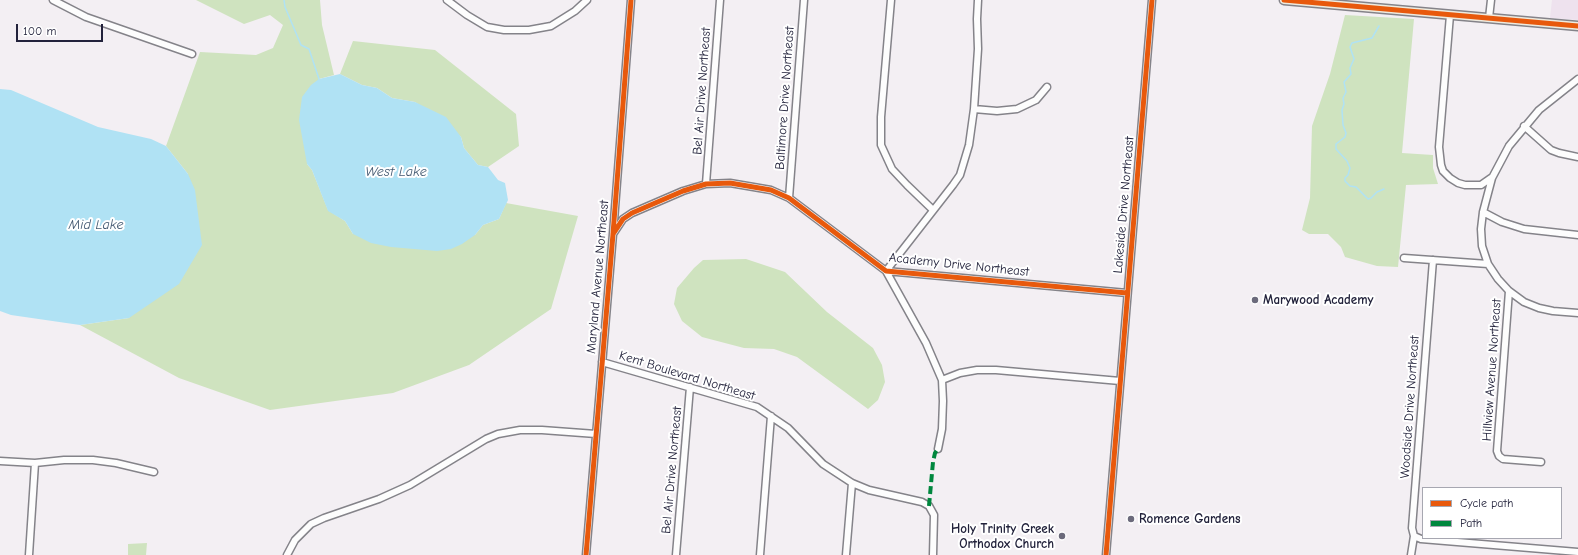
<!DOCTYPE html>
<style>
body{margin:0}
#map{position:relative;width:1578px;height:555px;overflow:hidden;background:#f3eff3;font-family:"Comic Neue",sans-serif}
canvas{display:block}
.legend{position:absolute;left:1422px;top:487px;width:140px;height:52px;box-sizing:border-box;background:#fff;border:1px solid #a7a7b1;margin:0;padding:5px 7px;list-style:none;font-size:12px;color:#22223b}
.legend li{display:flex;align-items:center;gap:8px;height:20px}
.legend b{width:20px;border:1px solid #a7a7b1}
.scale{position:absolute;left:16px;top:24px;width:87px;height:18px;box-sizing:border-box;border:2px solid #22223b;border-top:0;padding-left:5px;font-size:12px;line-height:14px;white-space:nowrap;color:#22223b;-webkit-text-stroke:3px #fff;paint-order:stroke}
</style>
<div id="map">
<canvas width="1578" height="555"></canvas>
<ul class="legend">
<li><b style="height:5px;background:#e8590c"></b>Cycle path</li>
<li><b style="height:5px;background:#00873e"></b>Path</li>
</ul>
<div class="scale">100 m</div>
</div>
<script>
const ctx = document.querySelector('canvas').getContext('2d');
ctx.lineJoin = 'round';
function paint(path, color) { ctx.fillStyle = color; ctx.fill(path, 'evenodd'); }
const poly = rows => new Path2D(rows.map(r => 'M' + r).join(''));
function trace(path, color, width, dash) { ctx.strokeStyle = color; ctx.lineWidth = width; ctx.lineCap = dash ? 'butt' : 'round'; ctx.setLineDash(dash || []); ctx.stroke(path); }
function write(font, color, halo, rows, align = 'center') {
  ctx.font = font + ' "Comic Neue",sans-serif'; ctx.lineWidth = 4; ctx.setLineDash([]); ctx.textBaseline = 'middle'; ctx.strokeStyle = halo; ctx.fillStyle = color; for (const [text, x, y, turn = 0] of rows) {
    ctx.save(); ctx.translate(x, y); ctx.rotate((+turn || 0) * Math.PI / 180); ctx.textAlign = isNaN(turn) ? turn : align; if (halo) ctx.strokeText(text, 0, 0); ctx.fillText(text, 0, 0); ctx.restore();
  }
}
paint(poly([
 [1552,0,1578,0,1578,20,1550,18]
]), '#eee2ee');
paint(poly([
 [196,0,320,0,322,25,334,75,319,79,307,164,312,170,328,210,345,221,353,234,475,235,483,225,499,219,506,203,578,216,551,309,469,365,393,393,270,410,179,378,80,325,129,318,188,174,166,146,200,52,256,55,273,48,283,25,270,15,244,24],
 [1345,15,1414,19,1402,153,1433,155,1433,168,1438,184,1406,185,1398,267,1377,266,1345,257,1341,247,1328,234,1309,234,1302,230,1310,198,1312,126,1330,74],
 [353,41,435,50,516,114,519,146,488,167,478,165,464,148,461,137,415,102,392,98,377,88,362,85,340,74],
 [746,259,785,272,827,312,873,348,882,365,885,382,878,400,868,409,797,357,774,349,744,348,702,337,682,321,674,304,677,288,694,268,703,260],
 [147,543,146,555,128,555,128,544]
]), '#cfe3bf');
paint(poly([
 [340,74,362,85,377,88,392,98,415,102,446,117,461,137,464,148,478,165,488,167,498,180,505,183,508,200,499,219,483,225,475,235,462,244,451,249,437,251,391,247,371,243,353,234,345,221,328,211,312,170,307,164,299,120,302,97,311,85,319,79],
 [0,89,11,90,98,127,151,139,166,146,188,174,195,190,202,245,179,284,129,318,80,325,11,315,0,311]
]), '#b0e2f4');
trace(poly([
 [284,0,285,7,301,45,309,49,319,79],
 [1379,26,1372,38,1352,43,1350,47,1354,59,1350,68,1351,74,1344,82,1346,92,1343,98,1344,104,1342,110,1343,125,1346,133,1345,137,1336,144,1336,149,1347,161,1350,168,1348,175,1345,178,1345,181,1350,186,1356,187,1368,199,1371,198,1377,192,1384,189]
]), '#b0e2f4', 1.5);
const minor = poly([
 [53,0,86,17,192,54],
 [447,0,467,15,487,27,504,30,529,30,551,26,575,11,587,0],
 [891,0,881,117,881,145,892,169,907,185,933,210],
 [1450,15,1439,147,1441,165,1443,171,1450,178,1458,183,1465,185,1481,185,1491,178],
 [1489,18,1491,0],
 [1578,79,1539,110,1509,146,1492,178,1483,212,1481,229,1482,246,1488,264,1498,279,1509,291,1524,302,1539,308,1553,311,1578,313],
 [974,109,997,111,1017,109,1036,100,1047,87],
 [1524,126,1551,150,1559,153,1578,157],
 [706,184,720,0],
 [789,198,804,0],
 [1483,212,1502,222,1524,229,1578,235],
 [613,234,623,219,632,213,683,191,706,184,730,183,771,190,789,198,886,271,1127,293],
 [1404,258,1488,264],
 [1509,291,1497,451,1499,456,1503,459,1541,462],
 [602,362,757,407,788,428,823,464,852,483,869,490,922,502,929,506,934,515,933,555],
 [942,380,960,373,977,370,996,370,1120,381],
 [938,449,942,429,943,401,942,380,926,343,886,271,953,185,960,175,969,145,974,109,978,49,977,19,978,0],
 [0,461,35,463,64,460,93,460,116,463,154,472],
 [1414,536,1421,539,1578,552],
 [29,555,35,463],
 [287,555,295,540,311,524,324,518,379,499,410,485,486,439,498,434,520,430,542,430,596,434],
 [586,555,613,234,631,0],
 [676,555,690,387],
 [760,555,771,416],
 [846,555,852,483],
 [1106,555,1152,0],
 [1411,555,1414,536,1412,528,1433,260]
]);
const major = poly([
 [1284,0,1578,26]
]);
trace(minor, '#848389', 9);
trace(major, '#848389', 11);
trace(minor, '#fdfdfd', 6);
trace(major, '#eeebdf', 8);
trace(poly([
 [929,506,933,462,935,453,938,449]
]), '#00873e', 4, [8, 4]);
trace(poly([
 [1284,0,1578,26],
 [613,234,623,219,632,213,683,191,706,184,730,183,771,190,789,198,886,271,1127,293],
 [586,555,613,234,631,0],
 [1106,555,1152,0]
]), '#e8590c', 5);
for (const [x, y, r, color] of [
 [1255,300,4,"#6b6a7b"],
 [1131,519,4,"#6b6a7b"],
 [1062,536,4,"#6b6a7b"]
]) { const dot = new Path2D(); dot.arc(x, y, r, 0, 2 * Math.PI); ctx.fillStyle = color; ctx.fill(dot); trace(dot, '#fff', 1.5); }
write('13px', '#22223b', '#fff', [
 ["Bel Air Drive Northeast",702,91,-86],
 ["Baltimore Drive Northeast",785,98,-86],
 ["Lakeside Drive Northeast",1124,205,-85],
 ["Academy Drive Northeast",959,265,6],
 ["Maryland Avenue Northeast",598,277,-85],
 ["Hillview Avenue Northeast",1492,370,-86],
 ["Kent Boulevard Northeast",687,376,17],
 ["Woodside Drive Northeast",1410,407,-86],
 ["Bel Air Drive Northeast",672,470,-85]
]);
write('bold 13px', '#22223b', '#fff', [
 ["Marywood Academy",1263,300],
 ["Romence Gardens",1139,519],
 ["Holy Trinity Greek",1054,529,"right"],
 ["Orthodox Church",1054,544,"right"]
], 'left');
write('italic 14px', '#445a72', '#fff', [
 ["West Lake",396,172],
 ["Mid Lake",96,225]
]);
</script>
